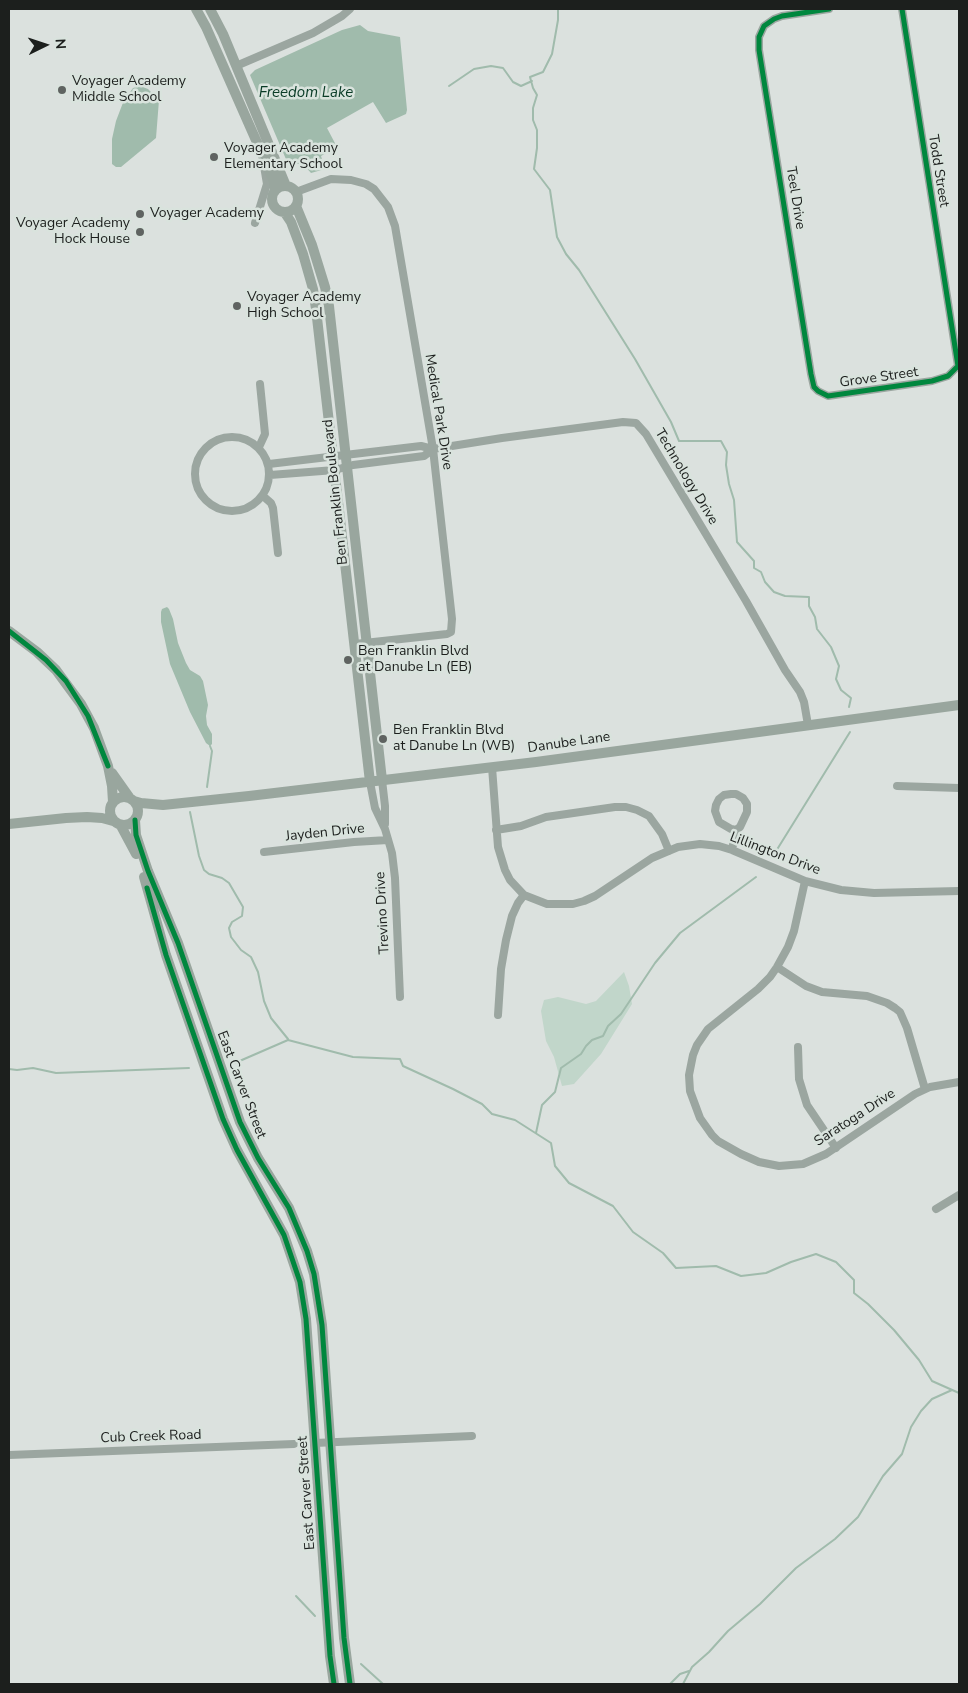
<!DOCTYPE html>
<style>
body{margin:0}
#map{position:relative;width:968px;height:1693px;overflow:hidden;background:#dbe1de;font-family:"Nunito Sans",sans-serif}
canvas{display:block}
.frame{position:absolute;inset:0;border:10px solid #1c1f1d;pointer-events:none}
.north{position:absolute;left:20px;top:20px;width:50px;height:50px;-webkit-text-stroke:4px #d9e3dd;paint-order:stroke;rotate:86deg;font-size:14px;font-weight:700;line-height:20px;text-align:center;color:#1c1f1d}
.north::after{content:'';display:block;margin:auto;width:18px;height:22px;background:#1c1f1d;clip-path:polygon(50% 0,100% 100%,50% 72%,0 100%)}
</style>
<div id="map">
<canvas width="968" height="1693"></canvas>
<div class="frame"></div>
<div class="north">N</div>
</div>
<script>
const ctx = document.querySelector('canvas').getContext('2d');
ctx.lineJoin = 'round';
function paint(path, color) { ctx.fillStyle = color; ctx.fill(path, 'evenodd'); }
const poly = rows => new Path2D(rows.map(r => 'M' + r).join(''));
function trace(path, color, width, dash) { ctx.strokeStyle = color; ctx.lineWidth = width; ctx.lineCap = dash ? 'butt' : 'round'; ctx.setLineDash(dash || []); ctx.stroke(path); }
function write(font, color, halo, rows, align = 'center') {
  ctx.font = font + ' "Nunito Sans",sans-serif'; ctx.lineWidth = 5; ctx.setLineDash([]); ctx.textBaseline = 'middle'; ctx.strokeStyle = halo; ctx.fillStyle = color; for (const [text, x, y, turn = 0] of rows) {
    ctx.save(); ctx.translate(x, y); ctx.rotate((+turn || 0) * Math.PI / 180); ctx.textAlign = isNaN(turn) ? turn : align; if (halo) ctx.strokeText(text, 0, 0); ctx.fillText(text, 0, 0); ctx.restore();
  }
}
paint(poly([
 [624,972,629,986,632,1004,601,1054,574,1084,562,1086,554,1057,546,1041,541,1011,544,1000,558,997,586,1004,596,1001]
]), '#c1d6ca');
paint(poly([
 [360,25,368,31,400,37,407,110,406,114,386,123,373,102,327,128,337,147,321,156,325,169,311,173,303,164,288,164,250,75,255,70,342,30],
 [140,86,148,89,159,100,156,138,121,167,116,167,112,164,112,139,116,121,124,100,133,88],
 [167,607,169,609,173,619,178,643,186,663,190,670,200,676,203,681,208,705,206,716,207,725,212,734,212,744,210,746,206,743,190,712,170,664,161,622,161,612,162,609]
]), '#a0bbac');
trace(poly([
 [558,9,558,20,552,54,543,72,530,77,533,88,537,95,533,108,533,120,537,130,537,148,534,169,550,190,557,237,566,254,579,270,635,359,671,422,679,441,721,441,727,452,726,465,729,484,734,500,737,542,754,561,754,568,761,572,765,582,774,592,785,596,809,597,809,606,815,617,817,629,831,647,839,666,836,679,841,690,851,698,849,707],
 [449,86,474,69,491,66,503,68,513,82,521,86,532,81],
 [207,787,212,751,210,746],
 [190,812,199,856,204,870,209,874,222,878,229,883,243,907,242,916,232,922,229,928,231,937,241,950,251,957,258,972,264,1001,271,1018,288,1039],
 [773,856,850,732],
 [235,1063,288,1040,353,1057,400,1059,403,1066,453,1089,482,1104,492,1114,515,1120,551,1143,555,1166,569,1183,613,1206,633,1232,663,1253,676,1268,716,1266,741,1276,766,1273,791,1262,816,1254,836,1262,854,1280,854,1293,868,1304,894,1330,919,1360,932,1381,959,1393],
 [9,1069,17,1070,33,1068,56,1073,189,1068],
 [536,1133,542,1105,555,1092,561,1068,581,1054,586,1046,592,1040,603,1036,608,1026,621,1014,655,963,680,933,756,877],
 [296,1596,315,1616],
 [361,1664,383,1684],
 [670,1684,680,1674,689,1671],
 [683,1684,692,1667,709,1652,728,1631,760,1604,796,1568,835,1539,858,1517,883,1476,902,1454,911,1427,921,1411,932,1399,952,1390]
]), '#a0bbac', 2);
trace(poly([
 [829,9,782,16,774,19,764,26,759,37,759,50,811,374,814,387,818,391,828,396,932,381,948,376,958,366,902,9],
 [236,66,313,33,342,16,350,9],
 [296,192,331,179,351,180,366,184,374,189,388,207,395,226,433,449,452,619,451,632,447,634,355,644],
 [255,223,267,184,264,166],
 '195 474a37 37 0 1 1 74 0a37 37 0 1 1-74 0Z',
 [259,447,265,434,260,384],
 [269,464,421,446,433,449,502,438,623,422,636,423,646,434,746,601,785,670,800,692,804,702,808,725],
 [270,475,335,470,353,465,424,456,433,449],
 [263,496,271,503,273,508,278,553],
 [492,767,498,847,505,870,510,880,524,895,547,904,573,904,584,901,595,896,652,858,678,847,700,844,719,846,732,850,805,881,841,890,874,893,959,891],
 [382,780,385,806,385,824],
 [370,782,375,808,385,829,392,853,395,878,400,997],
 [897,786,959,788],
 [496,830,521,826,546,817,615,807,626,807,637,810,649,816,662,834,669,851],
 [732,850,736,830,740,827,747,812,747,804,743,798,736,794,731,794,724,795,719,799,716,805,715,811,719,822,731,829,736,830],
 [264,852,354,842,388,840],
 [805,881,794,931,788,947,777,967,770,977,758,989,708,1029,697,1045,693,1055,689,1075,690,1091,700,1118,712,1135,718,1141,741,1154,759,1162,779,1166,803,1164,826,1154,915,1094,930,1087,959,1082],
 [777,967,806,986,822,992,867,996,887,1003,895,1008,900,1012,907,1028,925,1089],
 [498,1015,501,969,506,940,512,916,518,903,524,895],
 [798,1047,799,1079,807,1105,836,1148],
 [936,1209,959,1195],
 [315,1443,472,1436],
 [9,1455,294,1444]
]), '#9ba6a0', 8);
trace(poly([
 [196,9,206,27,274,181,275,191],
 [210,9,223,34,286,186],
 '272 199a13 13 0 1 1 26 0a13 13 0 1 1-26 0Z',
 [296,206,312,245,325,287,329,306,382,780],
 [285,213,291,222,303,254,313,289,316,309,370,782],
 [9,631,37,652,56,670,81,704,94,728,108,766,112,786,113,802],
 [112,773,129,797],
 '110 811a14 14 0 1 1 28 0a14 14 0 1 1-28 0Z',
 [134,801,141,803,163,805,249,796,536,762,959,705],
 [135,820,136,835,148,871,178,943,240,1122,258,1158,289,1208,307,1251,314,1274,322,1325,344,1638,350,1684],
 [9,824,66,818,87,817,102,818,113,821],
 [121,826,136,854],
 [144,877,166,955,223,1119,237,1150,284,1235,300,1282,306,1319,330,1656,334,1684]
]), '#99a69e', 10);
trace(poly([
 [829,9,782,16,774,19,764,26,759,37,759,50,811,374,814,387,818,391,828,396,932,381,948,376,958,366,902,9],
 [9,631,46,660,66,681,88,716,108,766],
 [135,820,136,835,148,871,178,943,240,1122,258,1158,289,1208,307,1251,314,1274,322,1325,344,1638,350,1684],
 [147,888,166,955,223,1119,237,1150,284,1235,300,1282,306,1319,330,1656,334,1684]
]), '#00873e', 5);
for (const [x, y, r, color] of [
 [62,90,5,"#5f6361"],
 [214,157,5,"#5f6361"],
 [140,214,5,"#5f6361"],
 [140,232,5,"#5f6361"],
 [237,306,5,"#5f6361"],
 [348,660,5,"#5f6361"],
 [383,739,5,"#5f6361"]
]) { const dot = new Path2D(); dot.arc(x, y, r, 0, 2 * Math.PI); ctx.fillStyle = color; ctx.fill(dot); trace(dot, '#d9e3dd', 2); }
write('14px', '#1c1f1d', '#d9e3dd', [
 ["Voyager Academy",72,82],
 ["Middle School",72,98],
 ["Voyager Academy",224,149],
 ["Elementary School",224,165],
 ["Voyager Academy",150,214],
 ["Voyager Academy",130,224,"right"],
 ["Hock House",130,240,"right"],
 ["Voyager Academy",247,298],
 ["High School",247,314],
 ["Ben Franklin Blvd",358,652],
 ["at Danube Ln (EB)",358,668],
 ["Ben Franklin Blvd",393,731],
 ["at Danube Ln (WB)",393,747]
], 'left');
write('14px', '#1c1f1d', '#d9e3dd', [
 ["Todd Street",938,171,81],
 ["Teel Drive",795,198,81],
 ["Grove Street",879,378,-8],
 ["Medical Park Drive",438,412,81],
 ["Technology Drive",686,477,59],
 ["Ben Franklin Boulevard",336,492,-96],
 ["Danube Lane",569,743,-8],
 ["Jayden Drive",325,833,-6],
 ["Lillington Drive",775,854,21],
 ["Trevino Drive",383,913,-93],
 ["East Carver Street",241,1085,69],
 ["Saratoga Drive",855,1118,-33],
 ["Cub Creek Road",151,1437,-2],
 ["East Carver Street",307,1493,-94]
]);
write('italic 15px', '#093b26', '#d9e3dd', [
 ["Freedom Lake",306,93]
]);
</script>
